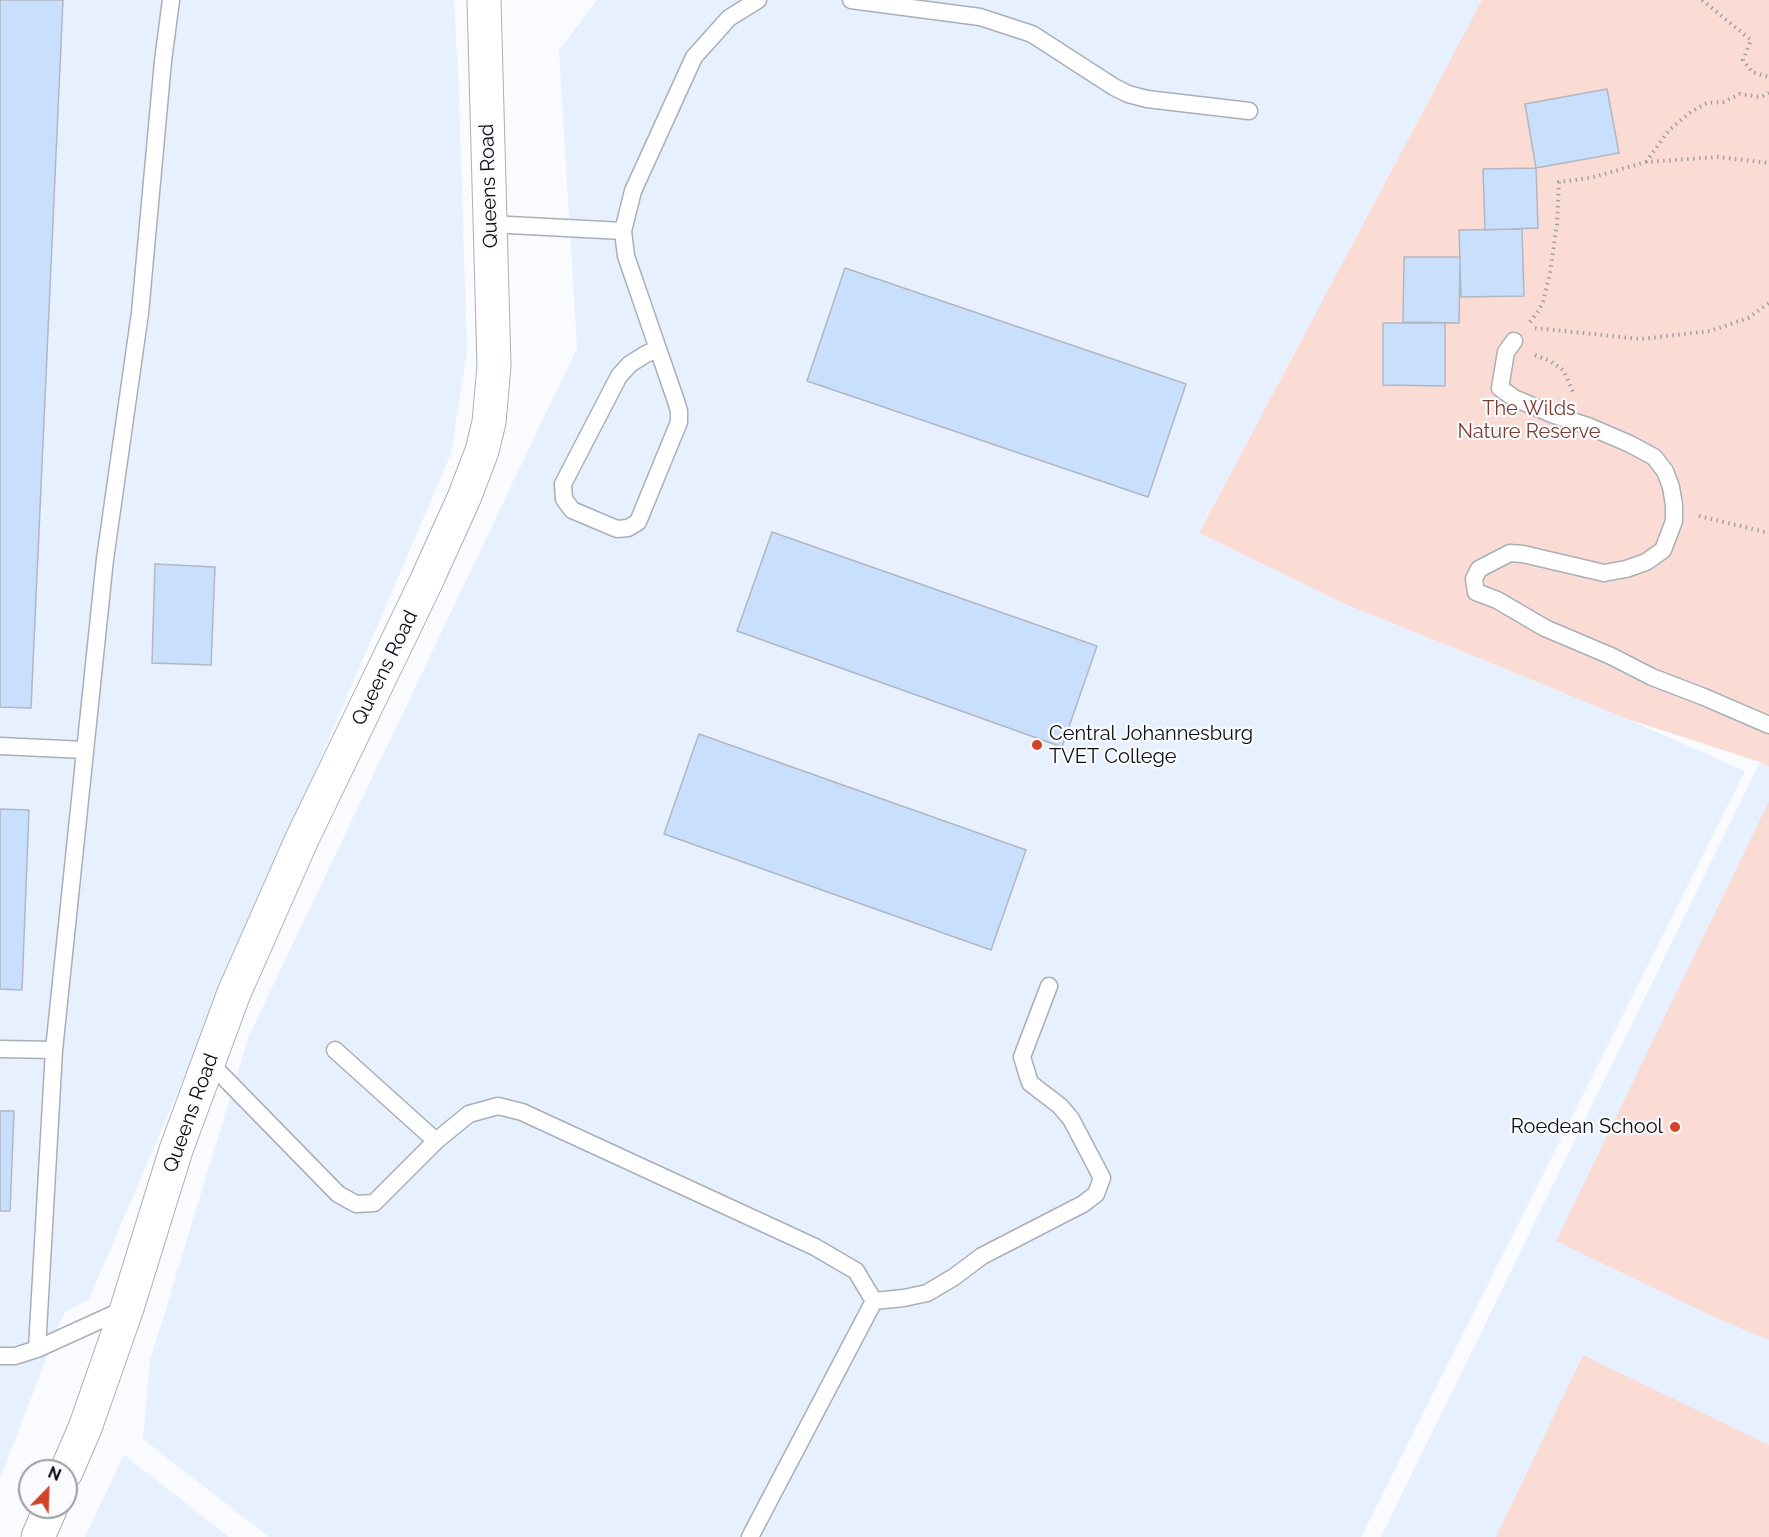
<!DOCTYPE html>
<style>
body{margin:0}
#map{position:relative;width:1769px;height:1537px;overflow:hidden;background:#f9fbfe;font-family:Raleway,sans-serif}
canvas{display:block}
.north{position:absolute;left:18px;top:1459px;width:60px;height:60px;box-sizing:border-box;background:#f9fbfe;border:2px solid #9a9b9e;border-radius:50%;rotate:23deg;font-size:16px;font-weight:700;line-height:24px;text-align:center;color:#0b0c0f}
.north::after{content:'';display:block;margin:auto;width:21px;height:27px;background:#d04529;clip-path:polygon(50% 0,100% 100%,50% 72%,0 100%)}
</style>
<div id="map">
<canvas width="1769" height="1537"></canvas>
<div class="north">N</div>
</div>
<script>
const ctx = document.querySelector('canvas').getContext('2d');
ctx.lineJoin = 'round';
function paint(path, color) { ctx.fillStyle = color; ctx.fill(path, 'evenodd'); }
const poly = rows => new Path2D(rows.map(r => 'M' + r).join(''));
function trace(path, color, width, dash) { ctx.strokeStyle = color; ctx.lineWidth = width; ctx.lineCap = dash ? 'butt' : 'round'; ctx.setLineDash(dash || []); ctx.stroke(path); }
function write(font, color, halo, rows, align = 'center') {
  ctx.font = font + ' Raleway,sans-serif'; ctx.lineWidth = 4.5; ctx.setLineDash([]); ctx.textBaseline = 'middle'; ctx.strokeStyle = halo; ctx.fillStyle = color; for (const [text, x, y, turn = 0] of rows) {
    ctx.save(); ctx.translate(x, y); ctx.rotate((+turn || 0) * Math.PI / 180); ctx.textAlign = isNaN(turn) ? turn : align; if (halo) ctx.strokeText(text, 0, 0); ctx.fillText(text, 0, 0); ctx.restore();
  }
}
paint(poly([
 [0,0,454,0,459,95,467,351,451,453,89,1299,64,1313,0,1478],
 [597,0,1482,0,1199,533,1345,604,1627,719,1745,771,1361,1537,269,1537,143,1439,150,1361,249,1036,577,348,559,50],
 [1760,762,1769,767,1769,1537,1381,1537],
 [124,1455,229,1537,85,1537]
]), '#e6f0ff');
paint(poly([
 [1482,0,1769,0,1769,767,1760,762,1627,719,1483,660,1345,604,1199,533],
 [1769,801,1769,1340,1716,1318,1556,1241],
 [1583,1355,1769,1445,1769,1537,1496,1537]
]), '#fadcd5');
const building = poly([
 [0,0,63,0,31,708,0,707,0,0],
 [1607,89,1619,153,1536,168,1525,104,1607,89],
 [1536,168,1538,228,1485,230,1483,169,1536,168],
 [1522,229,1524,296,1461,297,1459,230,1522,229],
 [1404,257,1460,257,1459,323,1403,322,1404,257],
 [845,268,1186,384,1148,497,807,381,845,268],
 [1383,323,1445,323,1445,386,1383,385,1383,323],
 [772,532,1097,646,1062,747,737,631,772,532],
 [155,564,215,567,211,665,152,663,155,564],
 [699,734,1026,850,991,950,664,834,699,734],
 [0,809,29,810,22,990,0,989,0,809],
 [0,1111,14,1111,10,1211,0,1211,0,1111]
]);
paint(building, '#c9dffe');
trace(building, '#b2b7bf', 1.5);
const service = poly([
 [851,0,980,17,1032,34,1114,87,1128,94,1147,99,1249,111],
 [490,224,623,231,626,256,658,349,676,401,679,411,679,422,638,522,628,528,617,529,572,510,564,499,563,484,619,376,630,364,646,354,658,349],
 [623,231,633,191,694,57,729,18,758,0],
 [1514,341,1506,352,1500,388,1514,398,1554,415,1588,426,1630,444,1654,457,1665,471,1671,487,1674,505,1674,521,1663,550,1646,562,1626,569,1604,573,1523,554,1510,553,1479,569,1474,579,1476,592,1497,600,1545,628,1611,656,1652,677,1704,697,1769,725],
 [0,746,85,750],
 [0,1049,54,1050],
 [335,1050,436,1141],
 [209,1062,338,1194,356,1204,374,1203,436,1141,469,1114,498,1106,522,1112,815,1247,856,1271,874,1301,750,1537],
 [874,1301,904,1298,927,1293,954,1277,982,1256,1083,1204,1096,1194,1102,1178,1071,1119,1060,1106,1030,1083,1022,1057,1049,986],
 [37,1349,54,1050,105,559,140,313,163,61,171,0],
 [0,1356,15,1356,37,1349,127,1308]
]);
const minor = poly([
 [66,1472,85,1428,127,1308,176,1150,234,993,302,839,426,582,464,498,482,451,489,422,494,366,484,0],
 [38,1537,51,1507]
]);
trace(service, '#aaafb7', 19);
trace(minor, '#aaafb7', 35);
trace(poly([
 [1702,0,1751,40,1743,60,1752,72,1769,77],
 [1646,162,1669,130,1692,111,1707,103,1723,102,1740,94,1761,97,1769,93],
 [1530,322,1539,310,1543,302,1550,273,1557,224,1559,182,1590,178,1646,162,1718,157,1769,163],
 [1535,328,1641,339,1710,331,1748,318,1769,303],
 [1535,355,1550,361,1563,370,1574,394],
 [1699,516,1769,533]
]), '#9fa1a4', 4, [1.5, 4.5]);
trace(service, '#fff', 16);
trace(minor, '#fff', 33);
for (const [x, y, r, color] of [
 [1037,745,6,"#d04529"],
 [1675,1127,6,"#d04529"]
]) { const dot = new Path2D(); dot.arc(x, y, r, 0, 2 * Math.PI); ctx.fillStyle = color; ctx.fill(dot); trace(dot, '#f9fbfe', 2); }
write('20px', '#0b0c0f', '#f9fbfe', [
 ["Queens Road",489,186,-92],
 ["Queens Road",385,668,-64],
 ["Queens Road",191,1113,-70]
]);
write('20px', '#7b3c2e', '#f9fbfe', [
 ["The Wilds",1529,409],
 ["Nature Reserve",1529,432]
]);
write('20px', '#0b0c0f', '#f9fbfe', [
 ["Central Johannesburg",1049,734],
 ["TVET College",1049,757],
 ["Roedean School",1663,1127,"right"]
], 'left');
</script>
